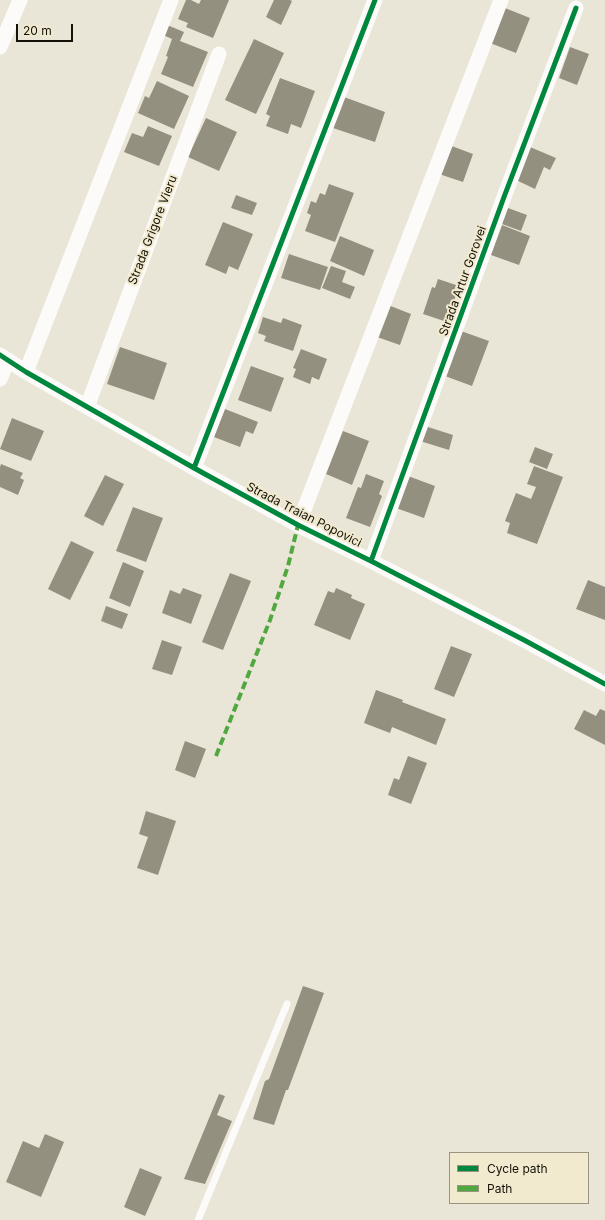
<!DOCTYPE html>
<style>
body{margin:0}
#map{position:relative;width:605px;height:1220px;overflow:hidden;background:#eae6d7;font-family:Inter,sans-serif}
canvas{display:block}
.legend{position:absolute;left:449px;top:1152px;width:140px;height:52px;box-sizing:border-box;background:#f2eacf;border:1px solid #99937f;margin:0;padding:5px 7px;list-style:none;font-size:12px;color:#131108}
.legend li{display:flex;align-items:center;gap:8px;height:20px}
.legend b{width:20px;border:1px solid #99937f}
.scale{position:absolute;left:16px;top:24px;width:57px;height:18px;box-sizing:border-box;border:2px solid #131108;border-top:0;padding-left:5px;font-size:12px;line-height:14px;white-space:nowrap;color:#131108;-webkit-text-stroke:3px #f2eacf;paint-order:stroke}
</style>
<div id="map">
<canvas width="605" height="1220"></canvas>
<ul class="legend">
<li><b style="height:5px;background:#00873e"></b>Cycle path</li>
<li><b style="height:5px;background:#51a841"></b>Path</li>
</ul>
<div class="scale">20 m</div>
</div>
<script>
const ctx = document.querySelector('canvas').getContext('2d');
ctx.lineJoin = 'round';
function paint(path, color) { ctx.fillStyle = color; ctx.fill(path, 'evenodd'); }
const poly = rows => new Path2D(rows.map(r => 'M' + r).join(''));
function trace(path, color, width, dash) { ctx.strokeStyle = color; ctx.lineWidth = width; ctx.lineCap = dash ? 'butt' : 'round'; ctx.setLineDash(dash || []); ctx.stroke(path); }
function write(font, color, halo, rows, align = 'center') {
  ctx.font = font + ' Inter,sans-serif'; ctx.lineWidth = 4; ctx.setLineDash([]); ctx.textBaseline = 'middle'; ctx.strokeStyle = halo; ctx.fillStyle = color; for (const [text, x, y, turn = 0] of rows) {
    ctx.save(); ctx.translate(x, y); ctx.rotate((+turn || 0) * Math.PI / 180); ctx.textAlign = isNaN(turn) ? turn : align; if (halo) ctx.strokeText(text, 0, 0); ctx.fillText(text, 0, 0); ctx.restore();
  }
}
paint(poly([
 [186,0,191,0,199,4,201,0,229,0,213,38,186,27,188,23,178,19],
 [274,0,290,0,292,1,281,25,266,17],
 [505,8,530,18,516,53,490,43],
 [167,25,184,32,180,41,208,52,193,87,161,74,168,57,166,56,172,39,163,35],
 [254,39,284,53,256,114,225,100],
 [570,47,589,54,577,85,559,78],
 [280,78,315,91,301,128,291,124,288,134,266,126,270,116,266,114],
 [157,81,189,96,174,129,138,113,145,96,149,98],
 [344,97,385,112,375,142,333,128],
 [206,118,237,132,219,171,188,157],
 [148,126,172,136,159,166,124,152,132,133,143,137],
 [449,145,473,154,463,182,439,174],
 [530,147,556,158,550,170,544,167,535,189,516,180],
 [329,184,354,193,335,242,305,231,311,215,307,213,311,201,316,203,320,193,325,195],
 [236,195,257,203,252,215,231,208],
 [508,208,527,215,521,231,502,224],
 [223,222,253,234,238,270,229,266,226,274,205,265],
 [502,225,530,236,519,265,491,255],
 [340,236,374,250,364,276,330,261],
 [289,254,328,267,320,290,281,278],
 [331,266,346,271,342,282,355,287,350,299,322,288],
 [438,279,456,285,453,294,456,295,447,322,423,314,432,287,435,288],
 [388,305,411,314,400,345,377,337],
 [263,317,281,323,283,318,302,325,293,351,264,341,266,336,258,333],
 [461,331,489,341,472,386,445,376],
 [120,347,167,363,154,400,107,384],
 [301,349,327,359,319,380,312,377,310,384,293,377,296,369,293,368],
 [251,366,284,378,271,412,238,400],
 [225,409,258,422,253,434,246,431,240,447,214,437],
 [12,418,44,431,31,461,0,449],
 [425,426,453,435,449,450,420,441],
 [343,431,369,441,352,485,326,474],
 [535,447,553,454,547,469,529,462],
 [1,464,23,473,20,478,24,480,18,495,0,487,0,467],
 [534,466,563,477,537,544,507,533,510,523,505,521,516,493,531,499,536,487,527,484],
 [366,474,384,481,379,494,382,496,370,527,346,518,358,487,361,488],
 [105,475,124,484,103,526,84,516],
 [408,476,435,486,424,518,396,508],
 [133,507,163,518,146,562,116,551],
 [71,541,94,552,70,600,48,589],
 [123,562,144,571,130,607,109,598],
 [230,573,251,581,223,650,202,642],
 [588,580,605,587,605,620,576,609],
 [183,588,202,595,191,624,162,613,170,590,180,594],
 [336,588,352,595,351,598,365,604,350,640,314,625,328,591,334,593],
 [106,606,128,614,122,629,101,621],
 [162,640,182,647,172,675,152,669],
 [451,646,472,654,454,697,434,689],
 [376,690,403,700,402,702,446,719,436,745,392,727,390,733,364,723],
 [600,709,605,711,605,745,574,729,584,710,596,716],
 [185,741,206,749,195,778,175,770],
 [408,756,427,763,411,804,388,795,394,778,399,780],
 [146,811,176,821,158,875,137,868,148,837,139,834],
 [303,986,324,993,288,1090,286,1090,274,1125,253,1119,265,1081,269,1079],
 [219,1094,225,1096,217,1115,232,1121,205,1184,184,1179],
 [45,1134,64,1142,41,1197,6,1182,23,1141,39,1148],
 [140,1168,162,1177,145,1216,124,1207]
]), '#949080');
trace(poly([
 [198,1220,287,1004]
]), '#fcfbf9', 7);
trace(poly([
 [0,47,20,0],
 [0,355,26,372,194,468,298,525,371,561,524,640,605,684],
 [26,372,171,0],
 [0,379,8,360],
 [87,407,219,54],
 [194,468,375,0],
 [298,525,501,0],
 [371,561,504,197,576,8]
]), '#fcfbf9', 15);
trace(poly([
 [216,756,270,620,288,566,298,525]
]), '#51a841', 4, [8, 4]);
trace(poly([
 [0,355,26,372,194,468,298,525,371,561,524,640,605,684],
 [194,468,375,0],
 [371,561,504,197,576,8]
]), '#00873e', 5);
write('12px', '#131108', '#f2eacf', [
 ["Strada Grigore Vieru",153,230,-69],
 ["Strada Artur Gorovei",463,281,-70],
 ["Strada Traian Popovici",304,515,27]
]);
</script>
